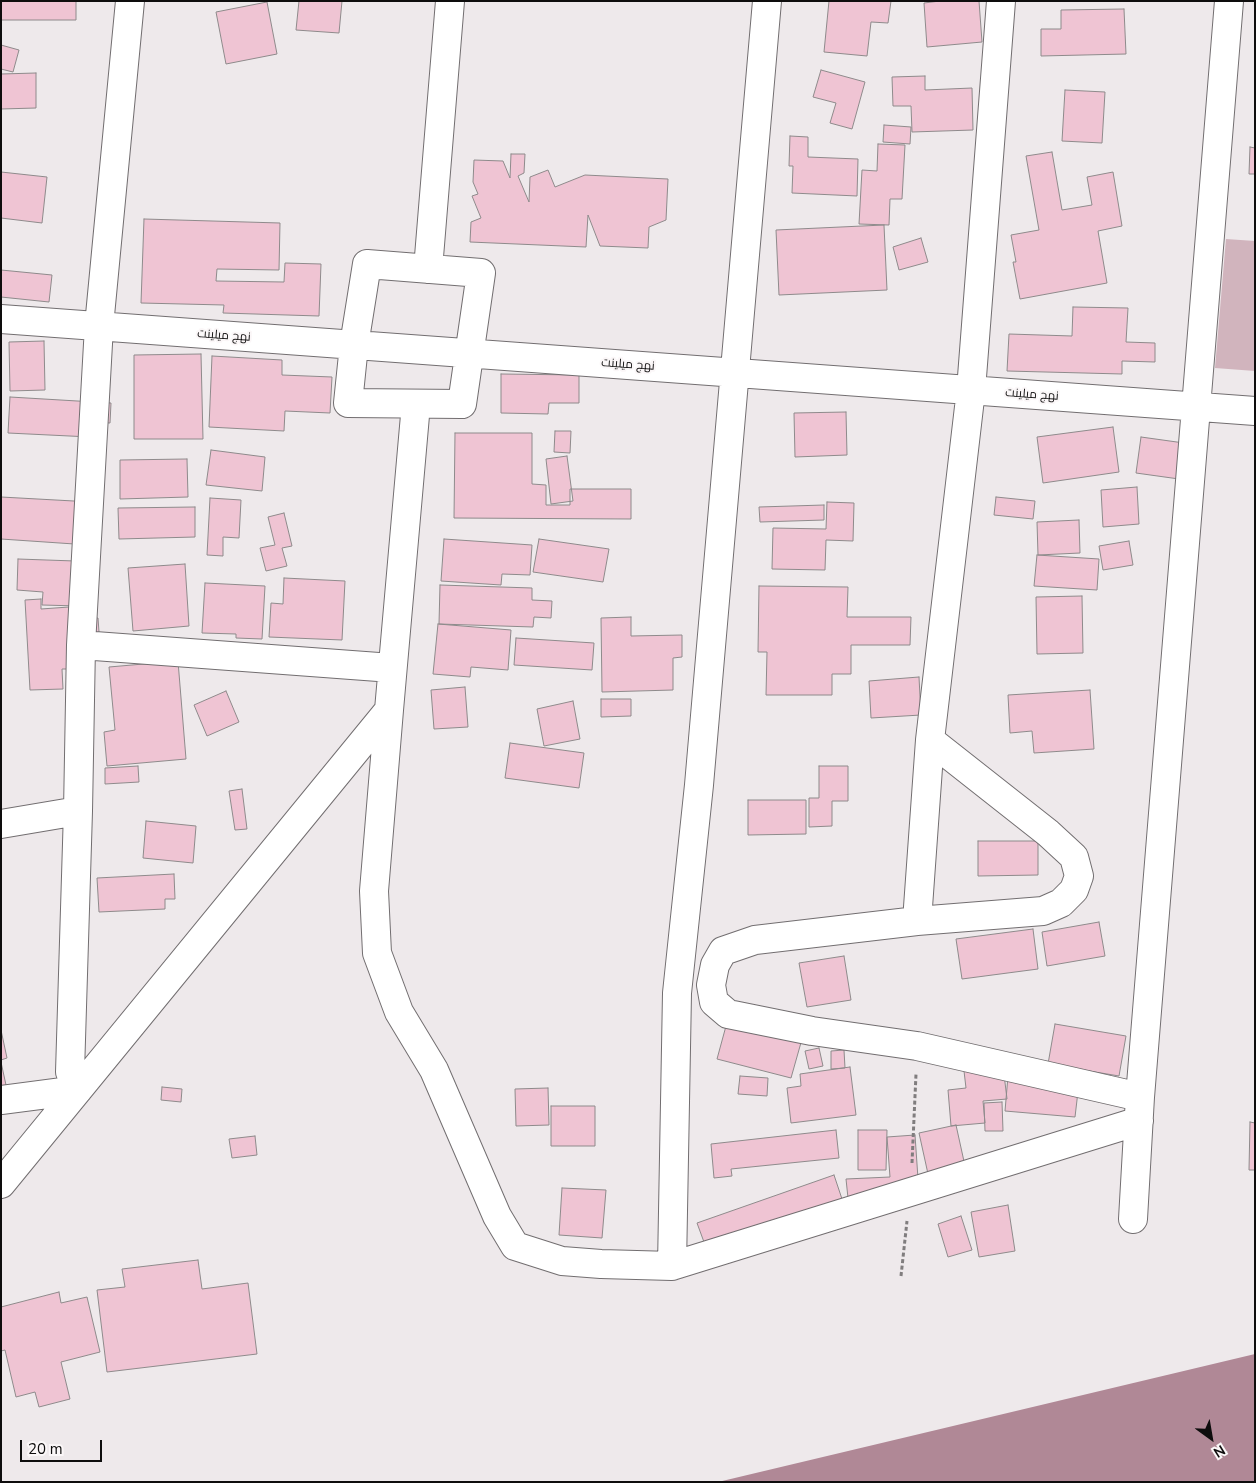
<!DOCTYPE html>
<meta charset="utf-8">
<style>
body{margin:0}
#map{position:relative;width:1256px;height:1483px;overflow:hidden;background:#eee9eb;font-family:"Nunito Sans",sans-serif}
canvas{display:block}
.frame{position:absolute;inset:0;border:2px solid #0e0d0d;pointer-events:none}
.north{position:absolute;left:1186px;top:1413px;width:50px;height:50px;-webkit-text-stroke:4px #fbf7f8;paint-order:stroke;rotate:148deg;font-size:14px;font-weight:700;line-height:20px;text-align:center;color:#0e0d0d}
.north::after{content:'';display:block;margin:auto;width:18px;height:22px;background:#0e0d0d;clip-path:polygon(50% 0,100% 100%,50% 72%,0 100%)}
.scale{position:absolute;left:20px;top:1440px;width:82px;height:22px;box-sizing:border-box;border:2px solid #0e0d0d;border-top:0;padding-left:6px;font-size:15px;line-height:18px;white-space:nowrap;color:#0e0d0d;-webkit-text-stroke:4px #fbf7f8;paint-order:stroke}
</style>
<div id="map">
<canvas width="1256" height="1483"></canvas>
<div class="frame"></div>
<div class="north">N</div>
<div class="scale">20 m</div>
</div>
<script>
const ctx = document.querySelector('canvas').getContext('2d');
ctx.lineJoin = 'round';
function paint(path, color) { ctx.fillStyle = color; ctx.fill(path, 'evenodd'); }
const poly = rows => new Path2D(rows.map(r => 'M' + r).join(''));
function trace(path, color, width, dash) { ctx.strokeStyle = color; ctx.lineWidth = width; ctx.lineCap = dash ? 'butt' : 'round'; ctx.setLineDash(dash || []); ctx.stroke(path); }
function write(font, color, halo, rows, align = 'center') {
  ctx.font = font + ' "Nunito Sans",Cairo,sans-serif'; ctx.lineWidth = 4; ctx.setLineDash([]); ctx.textBaseline = 'middle'; ctx.strokeStyle = halo; ctx.fillStyle = color; for (const [text, x, y, turn = 0] of rows) {
    ctx.save(); ctx.translate(x, y); ctx.rotate((+turn || 0) * Math.PI / 180); ctx.textAlign = isNaN(turn) ? turn : align; if (halo) ctx.strokeText(text, 0, 0); ctx.fillText(text, 0, 0); ctx.restore();
  }
}
paint(poly([
 [1226,239,1255,241,1255,371,1215,368]
]), '#d1b4bd');
paint(poly([
 [1255,1354,1255,1482,718,1482]
]), '#b08896');
const building = poly([
 [1,1,76,1,76,20,1,20,1,1],
 [299,1,342,1,339,33,296,30,299,1],
 [829,1,891,1,888,23,871,22,867,56,824,52,829,1],
 [940,1,979,1,982,42,927,47,924,3,940,1],
 [267,2,277,54,226,64,216,12,267,2],
 [1124,9,1126,54,1041,56,1041,29,1061,29,1061,10,1124,9],
 [1,45,19,50,13,72,1,69,1,45],
 [821,70,865,82,852,129,830,123,836,103,813,97,821,70],
 [36,73,36,108,1,109,1,74,36,73],
 [925,76,925,90,972,88,973,130,912,132,911,106,893,106,892,77,925,76],
 [1065,90,1105,92,1102,143,1062,141,1065,90],
 [884,125,911,127,910,144,883,142,884,125],
 [790,136,808,137,808,157,858,159,857,196,792,193,793,166,789,166,790,136],
 [878,144,905,145,902,199,890,199,889,225,859,224,862,170,877,171,878,144],
 [1250,147,1255,148,1255,174,1249,174,1250,147],
 [1052,152,1062,210,1092,205,1087,177,1113,172,1122,226,1098,231,1107,283,1020,299,1013,262,1016,262,1011,235,1039,230,1026,156,1052,152],
 [511,154,525,154,524,173,518,176,529,202,530,177,548,170,555,187,585,175,668,179,666,220,649,227,648,248,600,246,588,215,586,247,470,242,471,222,481,218,472,196,478,194,473,182,474,160,503,161,510,178,511,154],
 [1,172,47,177,42,223,1,218,1,172],
 [144,219,280,223,279,270,217,269,216,281,284,282,285,263,321,264,319,316,223,313,224,305,141,303,144,219],
 [884,225,887,290,779,295,776,230,884,225],
 [921,238,928,262,899,270,893,247,921,238],
 [1,270,52,275,49,302,1,297,1,270],
 [1073,307,1128,308,1126,342,1155,343,1155,362,1122,361,1122,374,1007,371,1009,334,1072,336,1073,307],
 [44,341,45,390,10,391,9,342,44,341],
 [201,354,203,439,134,439,134,355,201,354],
 [212,356,282,360,282,375,332,377,330,413,285,411,284,431,209,427,212,356],
 [501,374,579,375,579,403,549,403,548,414,501,413,501,374],
 [10,397,111,403,110,423,91,422,90,437,8,433,10,397],
 [846,412,847,455,795,457,794,413,846,412],
 [1113,427,1119,472,1043,483,1037,437,1113,427],
 [555,431,571,431,570,453,554,452,555,431],
 [455,433,532,433,532,484,546,485,546,505,570,505,570,489,631,489,631,519,454,518,455,433],
 [1141,437,1184,443,1179,479,1136,473,1141,437],
 [211,450,265,457,262,491,206,485,211,450],
 [567,456,573,501,551,504,546,459,567,456],
 [187,459,188,497,120,499,120,460,187,459],
 [1137,487,1139,524,1103,527,1101,490,1137,487],
 [1,497,92,502,89,545,1,539,1,497],
 [996,497,1035,501,1033,519,994,515,996,497],
 [210,498,241,500,239,538,223,537,223,556,207,555,210,498],
 [827,502,854,503,853,541,826,540,825,570,772,569,773,528,826,529,827,502],
 [824,505,824,520,760,522,759,507,824,505],
 [195,507,195,537,119,539,118,508,195,507],
 [284,513,292,546,282,548,287,566,266,571,260,548,275,545,268,517,284,513],
 [1079,520,1080,553,1038,555,1037,522,1079,520],
 [444,539,532,545,530,575,502,574,501,585,441,581,444,539],
 [539,539,609,549,603,582,533,572,539,539],
 [1129,541,1133,565,1103,570,1099,546,1129,541],
 [1037,555,1099,559,1097,590,1034,586,1037,555],
 [18,559,75,561,79,606,42,605,43,592,17,590,18,559],
 [185,564,189,626,133,631,128,568,185,564],
 [284,578,345,581,342,640,269,637,271,603,283,604,284,578],
 [205,583,265,586,262,639,236,638,236,634,202,633,205,583],
 [440,585,532,588,532,600,552,601,551,618,534,617,533,627,439,624,440,585],
 [759,586,848,587,847,617,911,617,910,645,851,645,851,674,832,674,832,695,766,695,767,652,758,652,759,586],
 [1082,596,1083,653,1037,654,1036,597,1082,596],
 [41,599,41,609,69,607,69,619,98,618,100,646,75,669,62,669,63,689,30,690,25,600,41,599],
 [631,617,631,636,682,635,682,657,673,658,673,690,602,692,601,618,631,617],
 [438,624,511,630,508,670,471,667,470,677,433,674,438,624],
 [516,638,594,643,592,670,514,665,516,638],
 [178,661,186,759,107,766,104,732,115,730,109,667,178,661],
 [919,677,921,715,871,718,869,681,919,677],
 [465,687,468,727,434,729,431,690,465,687],
 [1090,690,1094,749,1034,753,1032,731,1010,733,1008,695,1090,690],
 [226,691,239,722,207,736,194,705,226,691],
 [601,699,631,699,631,716,601,717,601,699],
 [573,701,580,739,544,746,537,709,573,701],
 [510,743,584,753,579,788,505,778,510,743],
 [138,766,139,782,105,784,105,768,138,766],
 [819,766,848,766,848,801,832,801,832,826,809,827,809,798,819,798,819,766],
 [242,789,247,829,235,830,229,791,242,789],
 [748,800,806,800,806,834,748,835,748,800],
 [146,821,196,826,193,863,143,858,146,821],
 [978,841,1038,841,1038,875,978,876,978,841],
 [174,874,175,899,165,899,165,909,99,912,97,878,174,874],
 [1099,922,1105,956,1047,966,1042,932,1099,922],
 [1033,929,1038,969,962,979,956,939,1033,929],
 [844,956,851,1000,807,1007,799,963,844,956],
 [729,1015,802,1039,791,1078,717,1059,729,1015],
 [1055,1024,1126,1036,1119,1076,1048,1064,1055,1024],
 [1,1030,7,1058,1,1060,1,1030],
 [819,1048,823,1066,809,1069,805,1051,819,1048],
 [844,1050,845,1068,831,1069,831,1051,844,1050],
 [1,1062,6,1085,1,1087,1,1062],
 [1003,1066,1007,1099,983,1101,985,1123,951,1126,948,1090,966,1088,964,1071,1003,1066],
 [850,1067,856,1115,791,1123,787,1088,801,1086,800,1074,850,1067],
 [740,1076,768,1078,767,1096,738,1094,740,1076],
 [1008,1076,1079,1083,1075,1117,1005,1111,1008,1076],
 [162,1087,182,1089,181,1102,161,1100,162,1087],
 [548,1088,549,1125,516,1126,515,1089,548,1088],
 [1002,1102,1003,1131,985,1131,984,1103,1002,1102],
 [551,1106,595,1106,595,1146,551,1146,551,1106],
 [1250,1122,1255,1123,1255,1170,1249,1170,1250,1122],
 [956,1125,967,1175,930,1183,919,1133,956,1125],
 [836,1130,839,1158,731,1169,732,1176,714,1178,711,1144,836,1130],
 [858,1130,887,1130,886,1170,858,1170,858,1130],
 [915,1135,919,1193,848,1198,846,1179,890,1177,887,1137,915,1135],
 [255,1136,257,1155,232,1158,229,1139,255,1136],
 [834,1175,844,1205,708,1253,697,1223,834,1175],
 [562,1188,606,1190,602,1238,559,1235,562,1188],
 [1008,1205,1015,1251,979,1257,971,1212,1008,1205],
 [961,1216,972,1250,948,1257,938,1224,961,1216],
 [198,1260,202,1289,248,1283,257,1354,107,1372,97,1290,125,1287,122,1269,198,1260],
 [59,1292,61,1303,87,1297,100,1352,61,1362,70,1399,39,1407,35,1392,16,1397,5,1350,1,1351,1,1307,59,1292]
]);
paint(building, '#efc4d3');
trace(building, '#8e8a8b', 1);
const minor = poly([
 [367,264,481,273,462,404,348,403,354,345,367,264],
 [428,269,450,1],
 [1,319,1255,411],
 [81,645,392,668],
 [389,710,374,891,377,953,399,1012,434,1070,497,1216,515,1246,562,1261,601,1264,672,1266,1139,1121],
 [930,740,1048,833,1074,857,1079,876,1074,890,1061,903,1043,911,917,921,755,940,723,951,715,965,711,985,714,1002,728,1014,812,1031,917,1046,1140,1097],
 [1,824,78,811,81,645,99,326,130,1],
 [917,921,930,740,971,390,1001,1],
 [1,1100,78,1090,70,1072,78,811],
 [1,1184,389,710,416,404],
 [1133,1219,1140,1097,1229,1],
 [672,1266,677,993,699,785,767,1]
]);
trace(minor, '#726e70', 30);
trace(poly([
 [912,1163,916,1074],
 [901,1276,907,1221]
]), '#807d7e', 3, [4, 2.5]);
trace(minor, '#fff', 28);
write('12px', '#0e0d0d', '#fbf7f8', [
 ["نهج ميلينت",224,336,4],
 ["نهج ميلينت",628,365,4],
 ["نهج ميلينت",1032,395,4]
]);
</script>
